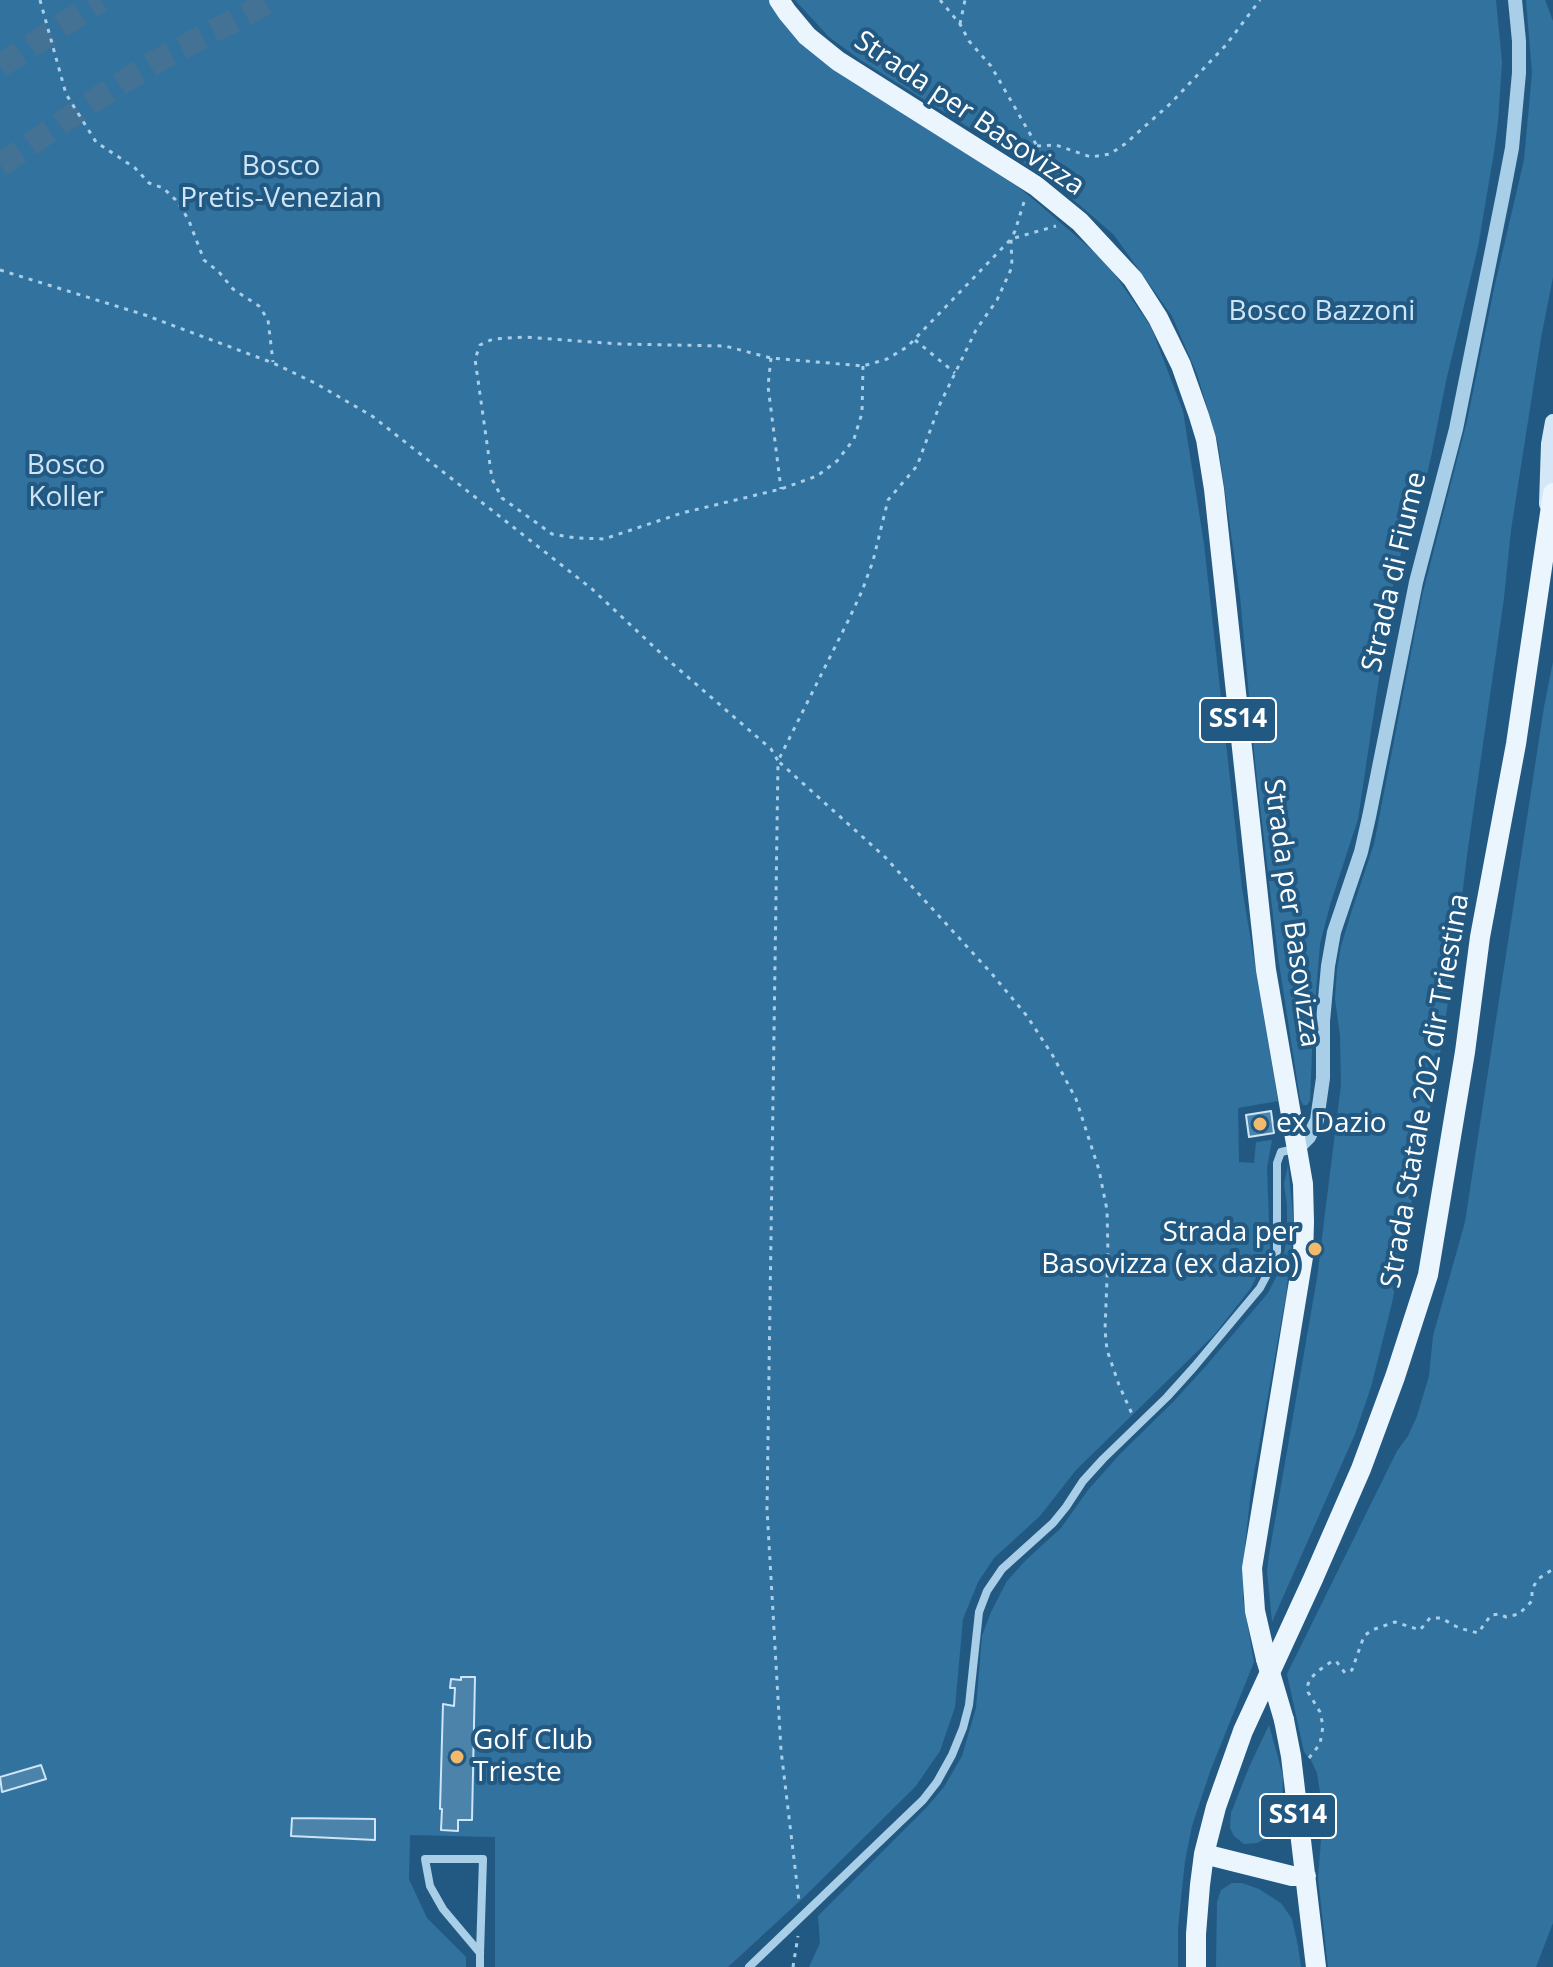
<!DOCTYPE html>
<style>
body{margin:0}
canvas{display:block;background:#225982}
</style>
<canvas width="1553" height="1967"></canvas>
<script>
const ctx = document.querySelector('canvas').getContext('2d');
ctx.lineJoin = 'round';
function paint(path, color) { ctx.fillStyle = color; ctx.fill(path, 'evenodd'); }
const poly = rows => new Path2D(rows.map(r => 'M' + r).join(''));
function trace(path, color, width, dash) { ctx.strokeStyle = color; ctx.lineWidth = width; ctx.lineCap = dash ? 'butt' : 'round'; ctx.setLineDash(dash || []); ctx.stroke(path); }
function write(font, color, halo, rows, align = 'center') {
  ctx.font = font + ' "Open Sans",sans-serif'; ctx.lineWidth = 8; ctx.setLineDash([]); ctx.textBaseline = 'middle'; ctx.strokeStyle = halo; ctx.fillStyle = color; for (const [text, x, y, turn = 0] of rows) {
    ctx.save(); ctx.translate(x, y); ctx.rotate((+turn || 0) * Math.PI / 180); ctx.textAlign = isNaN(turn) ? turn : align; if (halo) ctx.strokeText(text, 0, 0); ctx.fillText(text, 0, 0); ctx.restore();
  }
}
paint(poly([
 [0,0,769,0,772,4,929,129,1018,187,1040,205,1107,263,1151,327,1183,411,1204,544,1242,888,1278,1101,1238,1108,1239,1162,1254,1163,1256,1142,1272,1140,1267,1168,1270,1249,1251,1288,1214,1335,1076,1470,1040,1516,994,1558,978,1582,963,1619,955,1707,940,1751,915,1787,803,1898,728,1967,495,1967,495,1837,410,1835,409,1879,427,1918,466,1957,466,1967,0,1967],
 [795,0,1496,0,1502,62,1498,122,1494,152,1478,247,1446,381,1432,452,1426,479,1395,571,1358,819,1330,905,1320,944,1313,1029,1310,1101,1307,1105,1303,1105,1300,1099,1278,957,1255,762,1240,596,1218,443,1197,374,1172,316,1114,235,1060,188,1005,150,862,61,829,37],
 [1526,0,1545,0,1553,21,1553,277,1541,338,1511,530,1504,598,1467,855,1454,964,1438,1067,1392,1303,1371,1387,1355,1434,1272,1622,1267,1571,1269,1555,1317,1278,1341,1085,1340,1035,1335,999,1337,969,1341,946,1352,910,1374,844,1422,596,1467,421,1495,284,1524,160,1532,73],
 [1553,662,1553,1923,1536,1967,1328,1967,1318,1878,1323,1815,1320,1792,1317,1773,1311,1760,1304,1752,1287,1674,1397,1451,1408,1436,1417,1416,1429,1376,1433,1336,1465,1222,1544,707],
 [1288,1165,1294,1225,1286,1295,1251,1490,1245,1545,1243,1599,1254,1662,1211,1769,1192,1826,1185,1861,1181,1898,1178,1928,1178,1967,809,1967,820,1943,818,1916,927,1807,944,1787,962,1756,976,1708,982,1636,991,1612,1007,1581,1026,1560,1061,1528,1088,1490,1120,1454,1173,1402,1206,1366,1268,1293,1282,1265,1287,1237,1287,1205,1284,1184],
 [1269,1725,1283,1776,1282,1804,1278,1822,1270,1836,1257,1843,1244,1844,1234,1836,1230,1828,1231,1813,1250,1765],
 [1232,1883,1242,1883,1259,1889,1281,1903,1292,1919,1298,1946,1301,1967,1216,1967,1217,1902,1221,1890]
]), '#32729e');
const building = poly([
 [1271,1111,1274,1133,1249,1137,1246,1115,1271,1111],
 [461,1677,475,1677,472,1820,458,1820,458,1831,441,1830,442,1809,440,1809,443,1704,454,1706,455,1688,450,1688,451,1679,461,1680,461,1677],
 [41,1765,46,1779,2,1792,0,1777,41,1765],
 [292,1818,375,1819,375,1840,291,1836,292,1818]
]);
paint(building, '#4b83ab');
trace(building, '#cde5f6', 2);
trace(poly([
 [0,66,101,0],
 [0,165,107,92,157,61,273,0]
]), '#437295', 24, [24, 12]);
trace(poly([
 [40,0,66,94,96,142,135,168,149,183,163,188,178,202,189,221,204,260,219,272,233,289,259,306,268,320,273,362],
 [940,0,960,24,969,41,991,66,1037,146,1026,158],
 [960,24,965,0],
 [1037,146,1056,145,1091,157,1110,154,1125,144,1171,103,1226,45,1260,0],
 [1024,202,1015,231,1011,239,1012,267,997,300,976,330,940,404,917,466,888,500,873,561,862,591,848,621,778,761,885,857,992,974,1027,1016,1053,1056,1076,1099,1099,1170,1107,1210,1108,1253,1105,1330,1107,1350,1119,1385,1132,1414],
 [0,270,145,315,273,363,315,383,372,416,592,589,667,659,771,749,778,761,767,1509,781,1750,799,1901],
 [915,340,955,373],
 [771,358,768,386,781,489],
 [863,366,862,413,854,439,837,461,817,476,781,489,682,513,604,539,576,538,552,534,502,498,492,479,475,359,480,345,493,339,524,337,620,344,725,346,771,358,863,366,887,359,907,347,1011,239,1056,226],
 [1309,1758,1320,1744,1323,1726,1320,1712,1308,1692,1308,1684,1312,1677,1318,1671,1331,1662,1336,1661,1345,1673,1352,1670,1364,1636,1372,1630,1395,1622,1420,1630,1430,1618,1441,1618,1459,1628,1478,1633,1491,1615,1499,1614,1506,1617,1519,1614,1532,1601,1532,1589,1538,1579,1553,1569],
 [793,1967,798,1936]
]), '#a9cee8', 3, [4, 6]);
trace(poly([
 [480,1967,480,1953,483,1859,425,1859,430,1886,443,1909,480,1953],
 [749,1967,923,1800,937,1782,952,1755,963,1728,969,1705,979,1612,987,1591,1002,1569,1053,1523,1066,1507,1083,1481,1103,1459,1167,1397,1194,1367,1260,1288,1271,1267,1277,1251,1277,1163,1281,1152,1295,1149]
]), '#a9cee8', 8);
trace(poly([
 [1298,1148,1309,1137,1317,1120,1323,1078,1323,1021,1328,966,1334,932,1361,852,1369,817,1416,582,1456,429,1503,195,1512,148,1519,73,1519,41,1515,0]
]), '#a9cee8', 14);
trace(poly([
 [1547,504,1549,444,1553,422]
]), '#d4e7f7', 16);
trace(poly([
 [779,0,787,12,807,36,838,61,1036,186,1080,222,1133,279,1158,318,1181,365,1199,416,1206,439,1214,489,1266,970,1303,1184,1304,1222,1303,1257,1252,1568,1255,1611,1266,1659],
 [1284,1720,1291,1756,1316,1967],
 [1204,1854,1292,1876,1306,1876],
 [1196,1967,1196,1934,1200,1885,1204,1854,1216,1807,1243,1731,1313,1579,1361,1469,1395,1377,1428,1275,1465,1052,1480,937,1516,744,1553,493]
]), '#ebf5fe', 20);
trace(poly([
 [1266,1659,1284,1720]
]), '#ebf5fe', 20);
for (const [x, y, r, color] of [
 [1260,1124,8,"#f4ba6b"],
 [1315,1249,8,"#f4ba6b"],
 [457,1757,8,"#f4ba6b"]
]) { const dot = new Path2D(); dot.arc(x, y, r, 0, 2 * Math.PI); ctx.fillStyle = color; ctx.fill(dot); trace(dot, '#225982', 3); }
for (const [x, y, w] of [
 [1238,720,76],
 [1298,1816,76]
]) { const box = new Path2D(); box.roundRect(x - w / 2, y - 22, w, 44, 6); ctx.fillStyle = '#225982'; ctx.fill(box); trace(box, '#fff', 2); }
write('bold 26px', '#fff', null, [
 ["SS14",1238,720],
 ["SS14",1298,1816]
]);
write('28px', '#fff', '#225982', [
 ["Strada per Basovizza",969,114,34],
 ["Strada di Fiume",1395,572,-77],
 ["Strada per Basovizza",1291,913,82],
 ["Strada Statale 202 dir Triestina",1426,1091,-80]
]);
write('28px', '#cde5f6', '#225982', [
 ["Bosco",281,167],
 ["Pretis-Venezian",281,199],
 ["Bosco Bazzoni",1322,312],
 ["Bosco",66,466],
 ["Koller",66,498]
]);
write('28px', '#fff', '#225982', [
 ["ex Dazio",1276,1124],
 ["Strada per",1299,1233,"right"],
 ["Basovizza (ex dazio)",1299,1265,"right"],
 ["Golf Club",473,1741],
 ["Trieste",473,1773]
], 'left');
</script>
